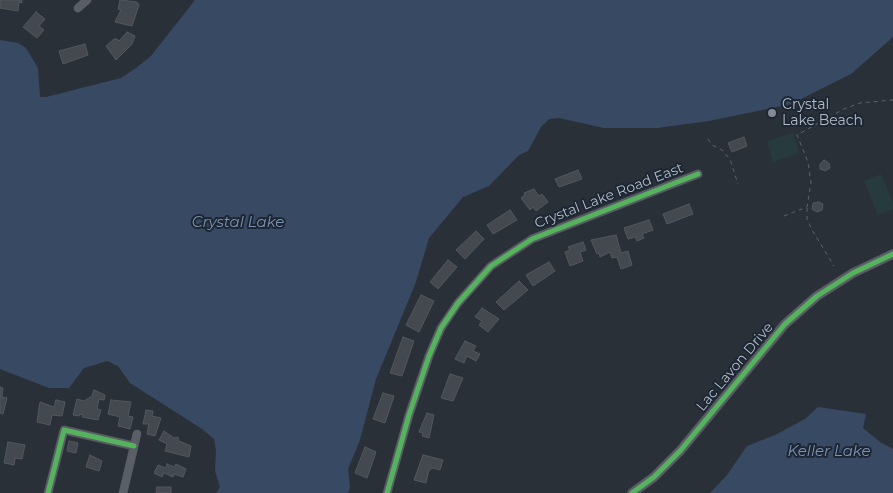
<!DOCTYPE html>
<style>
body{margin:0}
canvas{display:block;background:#2a3038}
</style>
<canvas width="893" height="493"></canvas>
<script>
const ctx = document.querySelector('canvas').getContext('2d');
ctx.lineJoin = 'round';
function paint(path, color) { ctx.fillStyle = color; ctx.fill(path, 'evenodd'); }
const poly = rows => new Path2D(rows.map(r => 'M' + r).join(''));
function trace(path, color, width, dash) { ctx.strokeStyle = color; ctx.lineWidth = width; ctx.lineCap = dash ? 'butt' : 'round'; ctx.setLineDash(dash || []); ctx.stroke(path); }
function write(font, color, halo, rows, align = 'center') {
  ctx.font = font + ' Montserrat,sans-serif'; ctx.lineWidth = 4; ctx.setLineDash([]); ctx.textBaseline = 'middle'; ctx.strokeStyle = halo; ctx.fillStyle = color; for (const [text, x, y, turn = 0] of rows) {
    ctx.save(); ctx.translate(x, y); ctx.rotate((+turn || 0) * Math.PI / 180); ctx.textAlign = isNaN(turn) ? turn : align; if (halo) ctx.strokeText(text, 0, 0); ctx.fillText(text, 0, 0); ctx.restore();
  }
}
paint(poly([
 [793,133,799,153,773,162,767,141],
 [881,174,893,203,893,209,878,215,864,181]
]), '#273a3e');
paint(poly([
 [195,0,893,0,893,37,851,74,791,104,709,121,657,128,604,128,559,118,549,119,541,127,528,151,519,155,489,186,463,197,429,238,416,282,376,379,360,440,348,469,350,487,348,493,216,493,220,487,215,471,216,450,214,439,202,429,130,383,118,366,107,361,84,368,69,388,49,388,0,369,0,40,18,43,26,48,38,68,40,97,46,97,121,78,136,68,151,56],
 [818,407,866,414,863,428,880,442,893,449,893,493,710,493,727,475,747,446,775,435,805,419]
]), '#384963');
const building = poly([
 [0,0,22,0,22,3,19,2,18,11,0,8,0,0],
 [120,0,137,2,139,5,132,26,115,22,121,10,118,9,120,0],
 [36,12,45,19,39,26,44,30,37,38,23,27,36,12],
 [127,32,135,36,132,44,116,60,106,46,114,39,117,39,119,41,127,32],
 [85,44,88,55,63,64,59,51,85,44],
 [744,137,747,146,732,152,728,143,744,137],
 [824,160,829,163,830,168,825,171,820,169,820,164,824,160],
 [578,170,582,179,559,187,555,179,578,170],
 [534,189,539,196,542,194,548,202,536,211,533,207,530,210,521,198,525,195,524,193,534,189],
 [819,202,823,204,822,210,817,212,812,209,813,203,819,202],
 [689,204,693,214,667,224,663,214,689,204],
 [510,210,517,220,493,234,487,225,510,210],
 [649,220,653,230,642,234,644,238,637,241,635,237,628,239,624,228,649,220],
 [476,231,484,239,465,259,456,250,476,231],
 [616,235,621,253,628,251,632,265,621,269,617,257,612,258,610,252,600,257,599,253,597,254,591,240,616,235],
 [583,242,586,250,580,252,583,261,570,266,565,252,570,250,568,247,583,242],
 [448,260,457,267,438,289,430,282,448,260],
 [549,262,555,271,533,286,526,275,549,262],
 [519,281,528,290,504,310,496,302,519,281],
 [421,295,434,301,419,332,406,325,421,295],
 [482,308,499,319,488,332,479,325,482,321,475,317,482,308],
 [403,337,414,341,402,376,390,373,403,337],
 [465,341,476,346,473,351,480,354,476,361,467,356,464,363,455,359,465,341],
 [450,374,463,378,453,401,441,398,450,374],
 [0,387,3,388,2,397,7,398,3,414,0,413,0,387],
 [94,390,105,395,104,400,99,399,97,409,101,410,98,420,82,417,83,415,80,414,79,416,73,415,77,399,84,401,92,396,94,390],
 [383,393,394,396,385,423,373,419,383,393],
 [56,400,65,402,62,416,52,415,50,425,37,422,40,402,54,407,56,400],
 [111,400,131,402,128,416,133,417,130,429,118,426,120,417,108,414,111,400],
 [146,410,153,411,152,416,161,418,155,436,147,434,149,424,143,424,146,410],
 [427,413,434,415,429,438,422,436,423,433,419,432,427,413],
 [164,431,174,438,178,437,179,441,191,446,189,457,165,451,167,444,159,440,164,431],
 [69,441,78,443,76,453,67,451,69,441],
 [8,442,25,445,22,459,15,458,14,465,4,463,8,442],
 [365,447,376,452,367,478,355,473,365,447],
 [90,455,102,461,99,471,86,467,90,455],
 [423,455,443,460,440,470,433,468,429,470,426,483,414,480,423,455],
 [167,464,174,467,176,464,186,469,183,477,174,474,173,477,164,473,162,477,154,473,158,465,166,468,167,464],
 [157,487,171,487,171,493,156,493,157,487]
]);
paint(building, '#444950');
trace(building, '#52575f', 1);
const minor = poly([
 [78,8,87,0],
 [48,493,64,430,134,446],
 [123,493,137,434],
 [387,493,409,415,429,356,441,328,458,303,491,266,532,239,698,174]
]);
const tertiary = poly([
 [632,493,654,477,680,451,785,324,817,296,853,273,893,254]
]);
trace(minor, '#484c53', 9);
trace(tertiary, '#484c53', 10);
trace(poly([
 [708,139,712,145,722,150,730,159,738,184],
 [807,208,807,219,812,230,834,266],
 [784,216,807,207,811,183,808,162,797,135,844,109,860,103,893,100]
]), '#5d636a', 1, [4, 4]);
trace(minor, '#5a5e66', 8);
trace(tertiary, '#5a5e66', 9);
trace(poly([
 [48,493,64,430,134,446],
 [387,493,409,415,429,356,441,328,458,303,491,266,532,239,698,174],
 [632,493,654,477,680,451,785,324,817,296,853,273,893,254]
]), '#56b35d', 5);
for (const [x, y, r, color] of [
 [772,113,5,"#848b96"]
]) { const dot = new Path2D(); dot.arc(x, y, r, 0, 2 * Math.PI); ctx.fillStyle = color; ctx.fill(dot); trace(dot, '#1d2633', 2); }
write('14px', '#b4bcc9', '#1d2633', [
 ["Crystal",782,105],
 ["Lake Beach",782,121]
], 'left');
write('14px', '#b4bcc9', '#1d2633', [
 ["Crystal Lake Road East",609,196,-21],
 ["Lac Lavon Drive",735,367,-50]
]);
write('italic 15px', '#7c92b1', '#1d2633', [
 ["Crystal Lake",238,223],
 ["Keller Lake",829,452]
]);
</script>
